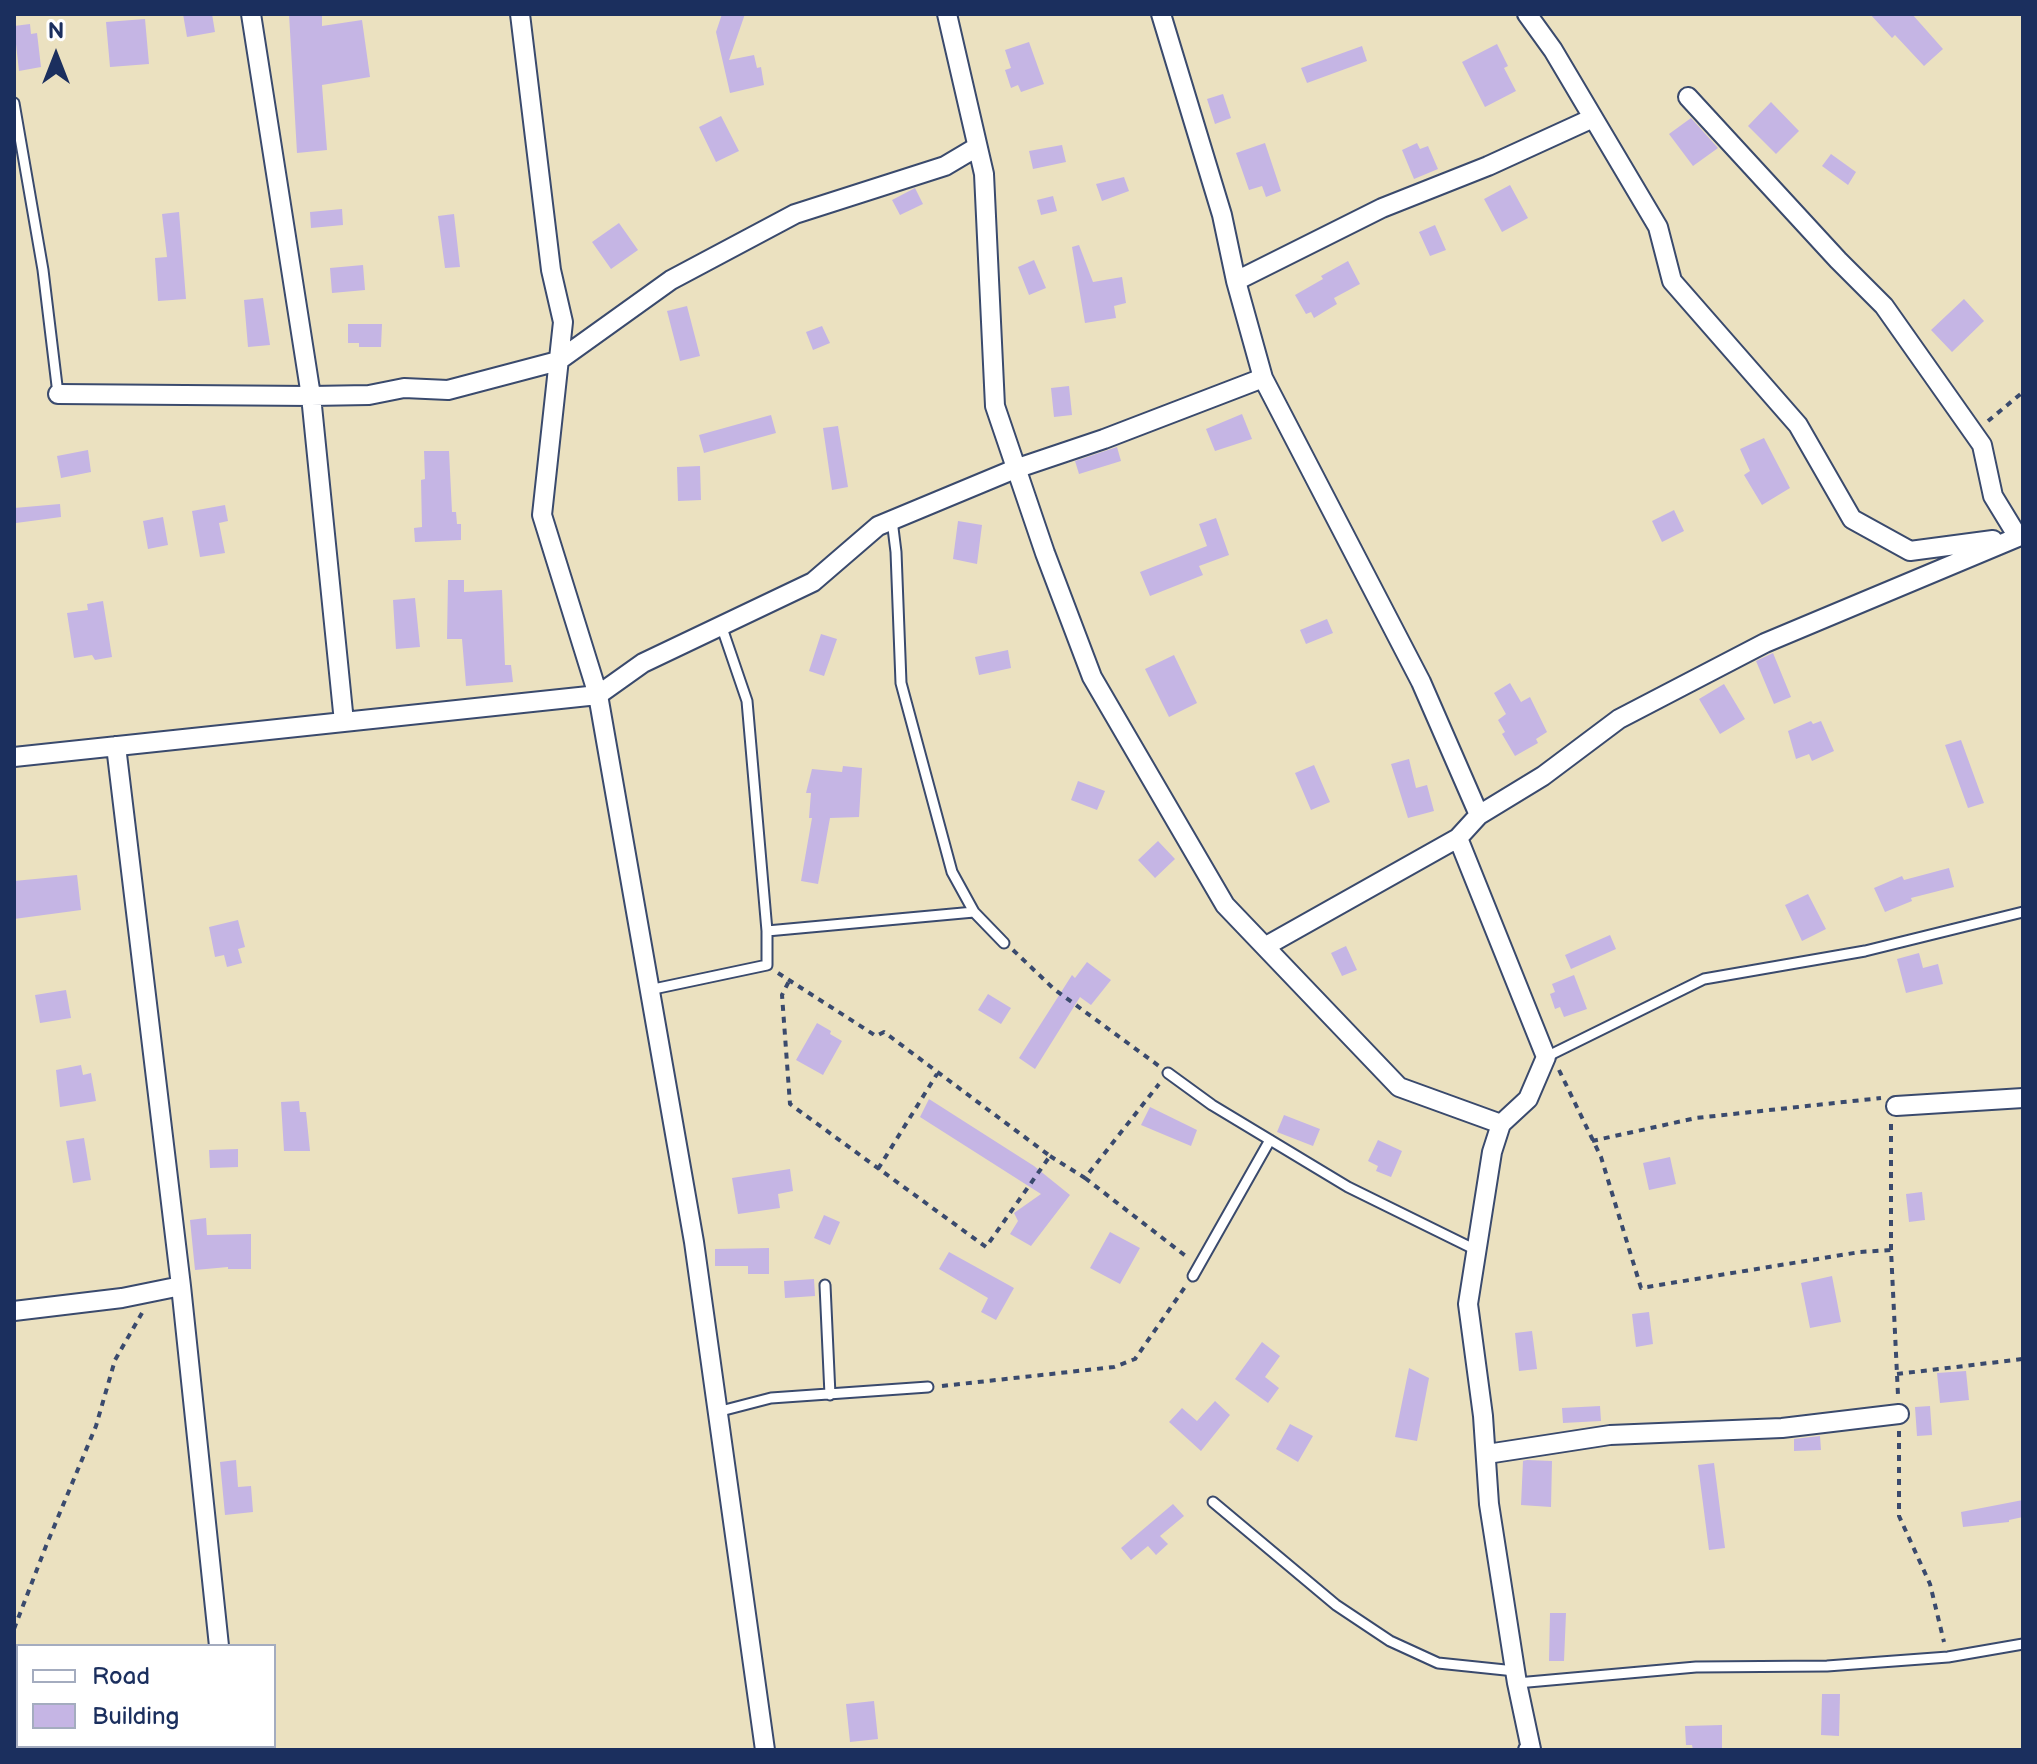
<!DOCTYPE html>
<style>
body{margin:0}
#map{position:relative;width:2037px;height:1764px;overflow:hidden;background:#ebe1c0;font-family:"Balsamiq Sans",sans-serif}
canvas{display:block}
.frame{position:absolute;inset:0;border:16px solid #1b2f5e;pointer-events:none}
.legend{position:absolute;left:16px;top:1644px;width:260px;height:104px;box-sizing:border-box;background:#fff;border:2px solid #a4acbf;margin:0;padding:10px 14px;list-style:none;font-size:24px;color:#1b2f5e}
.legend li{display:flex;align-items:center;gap:16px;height:40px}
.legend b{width:40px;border:2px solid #a4acbf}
.north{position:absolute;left:16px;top:16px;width:80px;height:80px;-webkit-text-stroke:6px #fff;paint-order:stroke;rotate:0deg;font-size:22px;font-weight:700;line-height:32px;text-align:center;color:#1b2f5e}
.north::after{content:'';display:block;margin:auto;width:28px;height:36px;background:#1b2f5e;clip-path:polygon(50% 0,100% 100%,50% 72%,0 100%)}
</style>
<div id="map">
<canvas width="2037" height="1764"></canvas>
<div class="frame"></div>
<ul class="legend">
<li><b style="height:10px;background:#fff"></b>Road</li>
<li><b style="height:22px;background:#c5b5e4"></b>Building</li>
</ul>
<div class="north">N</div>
</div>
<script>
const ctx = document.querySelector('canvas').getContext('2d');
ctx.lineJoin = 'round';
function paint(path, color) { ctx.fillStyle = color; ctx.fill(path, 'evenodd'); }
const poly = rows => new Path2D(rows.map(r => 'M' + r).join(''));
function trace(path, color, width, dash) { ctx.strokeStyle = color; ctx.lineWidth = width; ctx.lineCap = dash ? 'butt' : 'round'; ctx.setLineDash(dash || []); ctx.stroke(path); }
paint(poly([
 [183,14,212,14,215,32,187,37],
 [289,14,322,14,322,26,362,20,370,77,322,85,327,150,297,153],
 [722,14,745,14,729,60,754,55,757,68,761,67,764,85,730,93,716,32],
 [1870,14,1912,14,1943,49,1924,66,1895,35,1892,38],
 [145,19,149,64,110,67,106,22],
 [30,24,31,34,37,33,41,67,19,71,14,26],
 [1029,42,1044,84,1021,92,1018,85,1011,88,1005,70,1011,68,1005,50],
 [1497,44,1508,66,1504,68,1516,91,1485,107,1462,62],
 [1362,46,1367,61,1307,83,1301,68],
 [1223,94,1231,118,1215,124,1207,99],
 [1771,102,1799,131,1776,154,1748,126],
 [721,116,739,151,716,162,699,127],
 [1691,118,1718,148,1693,166,1669,134],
 [1265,143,1281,191,1266,197,1262,186,1249,190,1236,153],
 [1417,143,1420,149,1428,146,1438,169,1414,179,1402,150],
 [1062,145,1066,162,1033,169,1029,151],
 [1831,154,1856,172,1848,185,1822,166],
 [1124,177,1129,191,1102,201,1096,184],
 [1510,185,1528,218,1502,232,1484,199],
 [915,188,923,204,900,215,892,200],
 [1053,196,1057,211,1041,215,1037,200],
 [342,209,343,225,311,228,310,212],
 [179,212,186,299,158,301,155,258,167,257,162,214],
 [454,214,460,267,445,268,438,216],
 [619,223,638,250,611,269,592,242],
 [1435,225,1446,250,1430,256,1419,232],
 [1079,245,1093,282,1122,277,1126,303,1114,306,1116,318,1085,323,1072,247],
 [1034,260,1046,288,1029,295,1018,267],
 [1348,261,1360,284,1334,298,1337,304,1314,318,1311,312,1306,314,1295,295,1323,279,1321,276],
 [363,265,365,290,332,293,330,268],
 [263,298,270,345,248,347,244,300],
 [1964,299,1984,321,1952,352,1931,330],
 [687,306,700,356,680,361,667,311],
 [348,324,382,324,381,347,359,347,359,343,348,343],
 [822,326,830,343,813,350,806,332],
 [1069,386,1072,415,1054,417,1051,388],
 [1242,414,1252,439,1215,451,1206,429],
 [771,415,776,433,704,453,699,435],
 [838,426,848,487,832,490,823,428],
 [1764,438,1790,488,1762,505,1744,475,1750,471,1740,449],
 [1117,447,1121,461,1079,474,1075,461],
 [88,450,91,472,61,478,57,456],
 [424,451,449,451,452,512,456,512,457,524,461,524,461,540,415,542,414,528,422,527,421,480,425,479],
 [700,466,701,500,678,501,677,467],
 [60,504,61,517,16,523,14,508],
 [225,505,228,521,219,523,225,553,200,557,192,511],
 [1674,510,1684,531,1662,542,1652,521],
 [163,517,168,545,148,549,143,521],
 [1216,518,1229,555,1199,566,1203,575,1150,596,1140,572,1207,546,1199,524],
 [958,521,982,525,977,564,953,559],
 [448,580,464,580,464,592,502,590,505,665,511,665,513,682,466,686,462,639,447,639],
 [415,598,420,647,396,649,393,600],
 [103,601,112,657,95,660,92,655,74,658,67,613,88,610,87,604],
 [1327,619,1333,633,1306,644,1300,630],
 [821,634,837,639,824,676,809,671],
 [1008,650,1011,668,979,675,975,657],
 [1773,653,1791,697,1774,704,1756,661],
 [1174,655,1197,703,1169,717,1145,669],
 [1510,683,1521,702,1530,697,1547,732,1536,739,1538,743,1515,756,1502,734,1505,732,1498,720,1506,714,1494,693],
 [1724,684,1745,719,1720,734,1699,699],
 [1811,721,1813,724,1821,721,1834,751,1812,761,1809,754,1796,759,1788,731],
 [1961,740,1984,803,1968,808,1945,745],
 [1409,759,1416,788,1427,785,1434,811,1408,818,1391,764],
 [1314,765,1330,802,1311,810,1295,773],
 [843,766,862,768,859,817,830,818,818,884,801,881,812,818,809,818,811,793,806,793,812,769,842,772],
 [1078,781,1105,791,1097,810,1071,800],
 [1158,841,1175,859,1155,878,1138,860],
 [1949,868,1954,887,1911,898,1912,901,1885,912,1874,888,1902,876,1904,880],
 [77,875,81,910,14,919,14,881],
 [1808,894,1826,929,1802,941,1785,905],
 [238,920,245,947,238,949,242,963,227,967,224,955,215,957,209,927],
 [1610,935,1616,949,1571,969,1565,955],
 [1346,946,1357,970,1342,976,1331,953],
 [1919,953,1923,968,1938,964,1943,984,1906,993,1897,959],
 [1087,962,1111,980,1091,1005,1080,997,1035,1069,1019,1058,1072,975,1075,978],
 [1574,975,1587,1009,1564,1017,1560,1007,1555,1009,1550,994,1555,992,1552,984],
 [66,990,71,1018,40,1023,35,995],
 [988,994,1011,1008,1001,1024,978,1010],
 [817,1023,831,1031,830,1034,842,1041,823,1075,796,1060],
 [81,1065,83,1075,91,1073,96,1101,60,1107,56,1070],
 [929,1099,1034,1166,1070,1195,1031,1246,1010,1234,1018,1221,1014,1213,1041,1194,920,1117],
 [299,1101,300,1112,306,1112,310,1151,284,1151,281,1102],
 [1150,1107,1197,1130,1191,1146,1141,1125],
 [1284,1115,1320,1129,1313,1146,1277,1132],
 [84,1138,91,1180,73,1183,66,1141],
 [1378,1140,1402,1151,1391,1177,1376,1171,1378,1166,1368,1161],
 [238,1149,238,1167,210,1168,209,1150],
 [1670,1157,1676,1184,1649,1190,1643,1163],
 [790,1169,793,1191,778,1194,780,1208,738,1214,732,1178],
 [1922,1192,1925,1220,1909,1222,1906,1194],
 [824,1215,840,1222,830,1245,814,1238],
 [206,1218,207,1235,251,1234,251,1269,228,1269,228,1267,195,1270,190,1220],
 [1110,1232,1140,1248,1120,1284,1090,1268],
 [769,1248,769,1274,748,1274,748,1266,715,1266,715,1249],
 [949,1252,1014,1288,996,1320,981,1312,988,1298,939,1269],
 [1832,1276,1841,1322,1810,1328,1801,1283],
 [814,1279,815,1296,785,1298,784,1281],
 [1649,1312,1653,1344,1636,1347,1632,1314],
 [1532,1331,1537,1369,1519,1371,1515,1333],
 [1262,1342,1280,1356,1265,1377,1279,1388,1268,1403,1235,1379],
 [1409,1368,1429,1378,1417,1441,1395,1437],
 [1966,1371,1969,1400,1940,1403,1937,1373],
 [1215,1401,1230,1415,1201,1451,1169,1422,1182,1408,1197,1421],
 [1600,1406,1601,1421,1563,1423,1562,1408],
 [1930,1406,1932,1435,1917,1436,1915,1407],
 [1290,1424,1313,1436,1298,1462,1276,1449],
 [1820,1436,1821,1450,1794,1451,1794,1439],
 [236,1460,238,1487,251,1486,253,1512,225,1515,220,1462],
 [1527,1460,1552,1461,1551,1507,1521,1505,1523,1461],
 [1714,1463,1725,1548,1709,1550,1698,1465],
 [2023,1500,2023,1517,2009,1520,2009,1522,1963,1527,1961,1512],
 [1173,1504,1184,1516,1160,1536,1168,1544,1156,1555,1148,1546,1131,1560,1121,1548],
 [1550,1613,1566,1613,1564,1661,1549,1661],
 [1822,1694,1840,1694,1839,1736,1821,1735],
 [874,1701,878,1739,850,1742,846,1704],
 [1722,1725,1722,1750,1693,1750,1692,1745,1686,1745,1685,1726]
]), '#c5b5e4');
const lane = poly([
 [14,103,43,270,58,394],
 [892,520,896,552,901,683,952,872,974,912,1004,943],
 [721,625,747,701,767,931],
 [649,990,767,965,767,931,974,912],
 [1546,1057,1704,979,1865,951,2023,912],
 [1168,1073,1212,1105,1348,1187,1476,1250],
 [1193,1276,1270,1140],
 [825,1285,830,1395],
 [717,1412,771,1398,928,1387],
 [1213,1502,1336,1605,1390,1641,1438,1663,1515,1671],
 [1517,1683,1696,1667,1827,1666,1948,1657,2023,1644]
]);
const street = poly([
 [251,14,311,396,344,722],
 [520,14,551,270,563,322,542,515,598,695,694,1242,765,1750],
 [947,14,984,174,995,406,1045,553,1092,677,1225,905,1399,1087,1501,1124],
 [1161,14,1222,215,1236,281,1263,378,1421,682,1479,815],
 [1527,14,1553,50,1658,227,1672,281,1798,425,1852,519,1910,551,1993,540],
 [1236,281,1382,208,1488,166,1593,118],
 [58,394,311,396,369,395,404,388,448,390,558,361,671,280,795,214,945,166,977,147],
 [116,746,181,1286,219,1646],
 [14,757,598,695,643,663,813,582,878,526,1015,469,1104,439,1263,378],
 [1458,838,1546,1057,1528,1099,1501,1124,1492,1152,1468,1304,1483,1416,1489,1504,1517,1683,1531,1749,1528,1750],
 [1266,946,1458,838,1479,815,1543,776,1619,719,1765,643,2018,537,1993,496,1982,445,1884,306,1838,260,1688,97],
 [1896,1106,2023,1098],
 [14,1311,122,1298,181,1286],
 [1487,1454,1610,1435,1782,1428,1899,1414],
 [229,1746,230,1750]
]);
trace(lane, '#3a4a6d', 13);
trace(street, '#3a4a6d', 22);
trace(poly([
 [1988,421,2023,392],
 [1013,950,1054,989,1159,1066],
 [778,973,876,1036,884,1032,1050,1156,986,1247,790,1104,782,995,789,981],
 [1559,1070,1601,1157,1641,1288,1860,1252,1891,1250],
 [1891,1124,1891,1250,1898,1395],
 [1592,1141,1696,1118,1881,1098],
 [1050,1156,1085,1178,1159,1084],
 [878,1169,937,1074],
 [1085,1178,1187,1257],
 [1897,1374,2023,1359],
 [942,1386,1114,1367,1135,1359,1185,1287],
 [1899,1431,1899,1516,1930,1584,1944,1642],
 [14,1629,46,1546,96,1426,115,1360,142,1313]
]), '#3a4a6d', 4, [6, 6]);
trace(lane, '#fff', 9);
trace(street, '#fff', 18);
</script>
